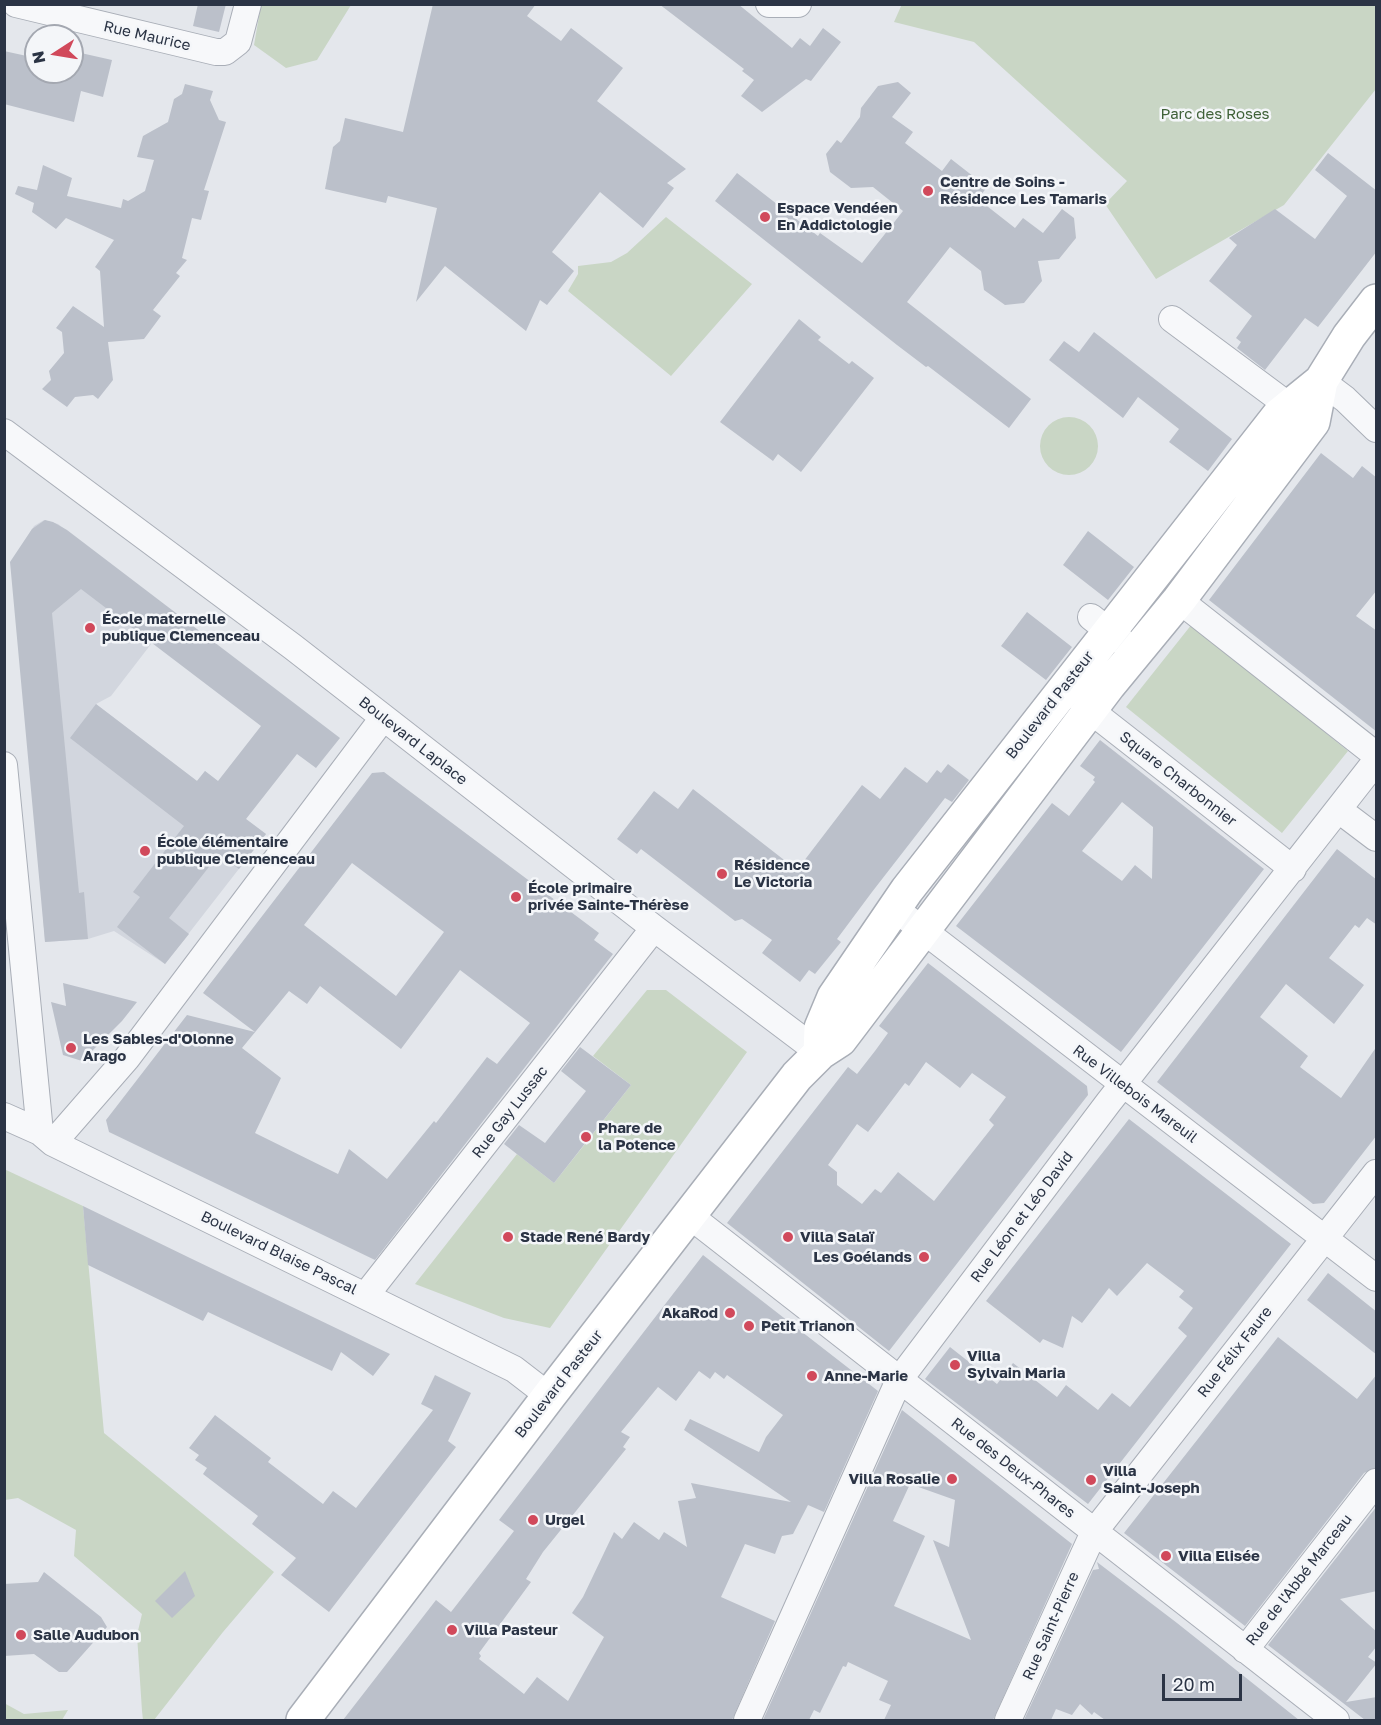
<!DOCTYPE html>
<meta charset="utf-8">
<style>
body{margin:0}
#map{position:relative;width:1381px;height:1725px;overflow:hidden;background:#e4e7ec;font-family:"Golos Text",sans-serif}
canvas{display:block}
.frame{position:absolute;inset:0;border:6px solid #2b3445;pointer-events:none}
.north{position:absolute;left:24px;top:24px;width:60px;height:60px;box-sizing:border-box;background:#f4f6f9;border:2px solid #a4a8b1;border-radius:50%;rotate:258deg;font-size:16px;font-weight:700;line-height:24px;text-align:center;color:#2b3445}
.north::after{content:'';display:block;margin:auto;width:21px;height:27px;background:#d1495b;clip-path:polygon(50% 0,100% 100%,50% 72%,0 100%)}
.scale{position:absolute;left:1162px;top:1674px;width:80px;height:27px;box-sizing:border-box;border:3px solid #2b3445;border-top:0;padding-left:8px;font-size:18px;line-height:21px;white-space:nowrap;color:#2b3445;-webkit-text-stroke:4px #f4f6f9;paint-order:stroke}
</style>
<div id="map">
<canvas width="1381" height="1725"></canvas>
<div class="frame"></div>
<div class="north">N</div>
<div class="scale">20 m</div>
</div>
<script>
const ctx = document.querySelector('canvas').getContext('2d');
ctx.lineJoin = 'round';
function paint(path, color) { ctx.fillStyle = color; ctx.fill(path, 'evenodd'); }
const poly = rows => new Path2D(rows.map(r => 'M' + r).join(''));
function trace(path, color, width, dash) { ctx.strokeStyle = color; ctx.lineWidth = width; ctx.lineCap = dash ? 'butt' : 'round'; ctx.setLineDash(dash || []); ctx.stroke(path); }
function write(font, color, halo, rows, align = 'center') {
  ctx.font = font + ' "Golos Text",sans-serif'; ctx.lineWidth = 5; ctx.setLineDash([]); ctx.textBaseline = 'middle'; ctx.strokeStyle = halo; ctx.fillStyle = color; for (const [text, x, y, turn = 0] of rows) {
    ctx.save(); ctx.translate(x, y); ctx.rotate((+turn || 0) * Math.PI / 180); ctx.textAlign = isNaN(turn) ? turn : align; if (halo) ctx.strokeText(text, 0, 0); ctx.fillText(text, 0, 0); ctx.restore();
  }
}
paint(poly([
 [44,520,58,524,175,613,111,696,96,704,197,781,205,771,224,786,246,819,266,834,165,964,114,931,88,939,45,942,36,825,24,542,34,526]
]), '#d2d6de');
paint(poly([
 [902,4,1376,5,1376,89,1284,205,1156,279,1105,204,1127,181,974,42,894,22],
 [261,5,262,4,351,5,317,60,286,68,254,45],
 [666,217,752,284,671,376,568,291,578,274,578,266,611,262,627,253],
 '1040 446a29 29 0 1 1 58 0a29 29 0 1 1-58 0Z',
 [1192,624,1348,751,1282,833,1126,707],
 [647,990,666,990,747,1052,550,1328,504,1318,415,1284,517,1154,554,1183,585,1144,587,1145,593,1136,592,1135,631,1085,593,1056],
 [4,1169,83,1206,104,1433,274,1572,223,1632,154,1720,143,1720,142,1711,137,1635,142,1614,74,1556,76,1530,18,1498,5,1500],
 [4,1703,24,1714,68,1710,62,1720,5,1720]
]), '#c9d6c5');
paint(poly([
 [198,4,226,4,219,32,193,26],
 [433,4,536,4,527,16,561,41,571,28,623,68,597,101,686,169,667,183,674,188,643,228,600,192,552,252,574,271,547,305,540,300,526,331,445,266,416,302,437,208,388,196,386,203,325,189,333,147,340,141,345,118,403,132],
 [659,4,738,4,792,48,800,38,810,46,823,28,841,42,811,81,806,79,762,112,741,96,754,80,742,71,744,69],
 [4,51,36,58,36,72,72,72,72,51,112,60,103,97,81,91,74,122,4,104],
 [898,82,911,93,892,117,913,132,905,143,942,171,951,159,987,187,978,199,1015,228,1023,218,1043,233,1062,209,1074,218,1076,238,1059,259,1038,261,1042,281,1024,303,1005,305,984,290,981,271,950,247,907,302,1031,399,1009,428,928,366,926,367,897,345,715,201,737,173,818,236,820,233,862,263,903,211,873,187,851,188,830,172,826,154,837,140,841,143,860,117,861,108,878,86],
 [185,84,213,91,210,100,219,120,226,122,204,190,209,191,201,220,192,218,182,258,187,260,176,273,180,276,153,310,161,316,144,339,108,342,113,380,98,399,93,395,75,397,67,407,42,389,51,380,49,371,64,353,62,332,56,328,73,306,104,327,100,271,95,267,114,240,66,218,56,229,32,212,34,203,15,194,18,186,37,190,43,165,72,178,67,196,121,208,123,199,128,201,145,191,154,160,137,157,143,136,168,122,174,99,182,94],
 [1328,153,1377,191,1377,251,1318,327,1305,318,1265,370,1237,348,1241,342,1236,338,1252,316,1209,281,1237,245,1229,238,1275,209,1315,239,1347,196,1315,170],
 [799,319,821,337,818,340,849,364,852,361,874,378,801,472,778,454,773,461,720,422],
 [1094,332,1232,439,1208,471,1169,442,1179,429,1138,397,1123,418,1049,360,1064,341,1079,352],
 [1321,453,1353,478,1362,466,1377,478,1377,590,1356,616,1377,631,1377,732,1209,600],
 [45,520,53,522,67,530,340,738,316,768,297,754,246,819,266,834,239,869,219,854,169,918,189,934,165,964,117,927,140,897,133,892,184,826,70,738,96,704,197,781,205,771,218,781,261,726,81,589,52,613,79,893,84,892,88,939,45,942,10,562,32,529],
 [1088,531,1134,567,1108,600,1063,565],
 [1027,612,1072,647,1046,680,1001,646],
 [1100,740,1264,869,1121,1052,956,926,1052,803,1069,816,1095,782,1093,780,1095,777,1080,766],
 [1122,802,1153,827,1152,879,1135,865,1122,881,1082,851],
 [948,764,969,780,952,802,945,798,872,892,837,939,841,942,815,974,809,970,800,982,762,953,772,940,742,919,735,921,641,849,637,854,617,839,654,791,678,809,693,789,797,870,862,785,880,799,905,767,927,783,937,770,941,773],
 [384,772,599,933,594,940,613,954,375,1260,109,1132,106,1120,187,1015,255,1032,203,993,372,773],
 [352,863,444,932,396,996,304,925],
 [460,970,530,1023,497,1064,487,1057,436,1123,434,1121,387,1179,349,1149,338,1174,255,1133,281,1078,242,1048,289,991,307,1004,320,986,401,1049],
 [1337,849,1377,880,1377,925,1367,918,1359,928,1355,925,1329,958,1364,985,1334,1024,1286,984,1260,1017,1308,1056,1300,1067,1341,1098,1377,1046,1377,1135,1324,1203,1313,1204,1157,1082],
 [928,963,1087,1086,1088,1095,889,1351,727,1223,848,1067,857,1074,875,1051,888,1033,879,1026],
 [926,1062,960,1088,972,1073,1006,1097,989,1120,994,1125,934,1201,898,1172,881,1193,875,1189,862,1204,837,1185,837,1172,828,1165,857,1124,868,1132,905,1083,909,1086],
 [63,983,137,1002,122,1021,82,1061,63,1055,51,1002,66,1006],
 [580,1047,631,1085,554,1183,504,1144,519,1125,545,1143,586,1091,561,1071],
 [1129,1119,1291,1244,1088,1504,925,1379,950,1347,997,1384,1013,1363,1057,1397,1066,1385,1098,1410,1112,1393,1130,1407,1187,1336,1178,1328,1193,1308,1179,1297,1184,1291,1147,1263,1117,1296,1109,1288,1082,1323,1072,1316,1063,1348,1043,1339,1040,1343,986,1301],
 [83,1206,190,1258,390,1354,373,1376,341,1352,332,1371,208,1312,203,1321,88,1265],
 [703,1255,878,1391,824,1512,808,1505,793,1534,782,1536,775,1554,745,1544,721,1597,775,1621,732,1720,343,1720,436,1600,451,1612,514,1531,499,1520],
 [699,1371,710,1379,715,1372,724,1379,727,1375,783,1415,766,1437,759,1452,690,1419,684,1430,791,1502,691,1483,696,1498,678,1501,687,1547,664,1532,659,1540,634,1522,622,1539,614,1532,583,1597,572,1613,604,1637,568,1701,537,1677,524,1694,479,1659,481,1656,479,1653,531,1582,526,1579,543,1552,626,1449,623,1447,630,1437,621,1432,658,1387,676,1401],
 [1328,1273,1377,1312,1377,1355,1307,1300],
 [1278,1337,1357,1399,1377,1374,1377,1467,1364,1473,1245,1626,1124,1533],
 [435,1375,471,1393,448,1441,456,1447,329,1612,281,1575,296,1558,252,1524,258,1516,203,1474,207,1468,195,1460,199,1455,189,1448,215,1415,271,1458,268,1462,323,1504,333,1491,356,1508,433,1410,421,1404],
 [902,1410,1072,1544,993,1720,884,1720,891,1705,879,1700,888,1681,848,1662,846,1667,843,1666,820,1713,814,1710,809,1720,763,1720],
 [910,1484,955,1500,949,1547,933,1540,971,1640,894,1606,925,1536,893,1521],
 [1377,1506,1377,1591,1340,1599,1377,1632,1377,1646,1368,1657,1377,1663,1346,1702,1377,1697,1377,1720,1365,1720,1268,1645],
 [1097,1562,1177,1623,1299,1720,1105,1720,1094,1712,1092,1715,1080,1704,1072,1715,1056,1709,1051,1720,1024,1720,1093,1570,1099,1569],
 [185,1571,195,1596,172,1618,155,1601],
 [44,1572,101,1617,107,1627,67,1672,59,1672,34,1654,4,1656,4,1584,38,1582]
]), '#bbc0ca');
const street = poly([
 [16,4,216,52,225,52,238,42,248,4],
 [769,4,798,4],
 [1172,319,1289,406],
 [1321,381,1345,399,1376,429],
 [4,432,293,647,654,928,820,1053],
 [1179,600,1376,755],
 [1091,617,1124,643],
 [1078,697,1091,711,1293,869],
 [4,765,40,1132],
 [1339,810,1376,838],
 [894,908,1376,1278],
 [4,1116,40,1132,53,1143,514,1369,549,1396],
 [53,1143,127,1058,383,718],
 [690,1216,1336,1720],
 [366,1295,654,928],
 [1245,1650,1376,1482],
 [747,1720,899,1380,1108,1103,1376,761],
 [1008,1720,1094,1532,1376,1173]
]);
const secondary = poly([
 [820,1053,821,1028,834,997,907,890,1279,415,1321,381,1349,336,1376,301],
 [303,1720,549,1396,797,1076,820,1053,840,1040,1109,685,1179,600,1313,422,1321,381]
]);
trace(street, '#a9aeb7', 28);
trace(secondary, '#a9aeb7', 36);
trace(street, '#f7f8fa', 26);
trace(secondary, '#fff', 33);
for (const [x, y, r, color] of [
 [928,191,6,"#d1495b"],
 [765,217,6,"#d1495b"],
 [90,628,6,"#d1495b"],
 [145,851,6,"#d1495b"],
 [722,874,6,"#d1495b"],
 [516,897,6,"#d1495b"],
 [71,1048,6,"#d1495b"],
 [586,1137,6,"#d1495b"],
 [508,1237,6,"#d1495b"],
 [788,1237,6,"#d1495b"],
 [924,1257,6,"#d1495b"],
 [730,1313,6,"#d1495b"],
 [749,1326,6,"#d1495b"],
 [955,1365,6,"#d1495b"],
 [812,1376,6,"#d1495b"],
 [952,1479,6,"#d1495b"],
 [1091,1480,6,"#d1495b"],
 [533,1520,6,"#d1495b"],
 [1166,1556,6,"#d1495b"],
 [452,1630,6,"#d1495b"],
 [21,1635,6,"#d1495b"]
]) { const dot = new Path2D(); dot.arc(x, y, r, 0, 2 * Math.PI); ctx.fillStyle = color; ctx.fill(dot); trace(dot, '#f4f6f9', 2); }
write('15px', '#2b3445', '#f4f6f9', [
 ["Rue Maurice",147,36,13],
 ["Boulevard Pasteur",1050,705,-52],
 ["Boulevard Laplace",413,741,38],
 ["Square Charbonnier",1178,779,38],
 ["Rue Villebois Mareuil",1135,1094,37],
 ["Rue Gay Lussac",510,1112,-52],
 ["Rue Léon et Léo David",1022,1217,-53],
 ["Boulevard Blaise Pascal",279,1253,26],
 ["Rue Félix Faure",1235,1352,-52],
 ["Boulevard Pasteur",559,1384,-52],
 ["Rue des Deux-Phares",1013,1468,38],
 ["Rue de l'Abbé Marceau",1299,1580,-52],
 ["Rue Saint-Pierre",1051,1626,-66]
]);
write('15px', '#3f6138', '#f4f6f9', [
 ["Parc des Roses",1215,114]
]);
write('bold 15px', '#2b3445', '#f4f6f9', [
 ["Centre de Soins -",940,182],
 ["Résidence Les Tamaris",940,199],
 ["Espace Vendéen",777,208],
 ["En Addictologie",777,225],
 ["École maternelle",102,619],
 ["publique Clemenceau",102,636],
 ["École élémentaire",157,842],
 ["publique Clemenceau",157,859],
 ["Résidence",734,865],
 ["Le Victoria",734,882],
 ["École primaire",528,888],
 ["privée Sainte-Thérèse",528,905],
 ["Les Sables-d'Olonne",83,1039],
 ["Arago",83,1056],
 ["Phare de",598,1128],
 ["la Potence",598,1145],
 ["Stade René Bardy",520,1237],
 ["Villa Salaï",800,1237],
 ["Les Goélands",912,1257,"right"],
 ["AkaRod",718,1313,"right"],
 ["Petit Trianon",761,1326],
 ["Villa",967,1356],
 ["Sylvain Maria",967,1373],
 ["Anne-Marie",824,1376],
 ["Villa",1103,1471],
 ["Saint-Joseph",1103,1488],
 ["Villa Rosalie",940,1479,"right"],
 ["Urgel",545,1520],
 ["Villa Elisée",1178,1556],
 ["Villa Pasteur",464,1630],
 ["Salle Audubon",33,1635]
], 'left');
</script>
